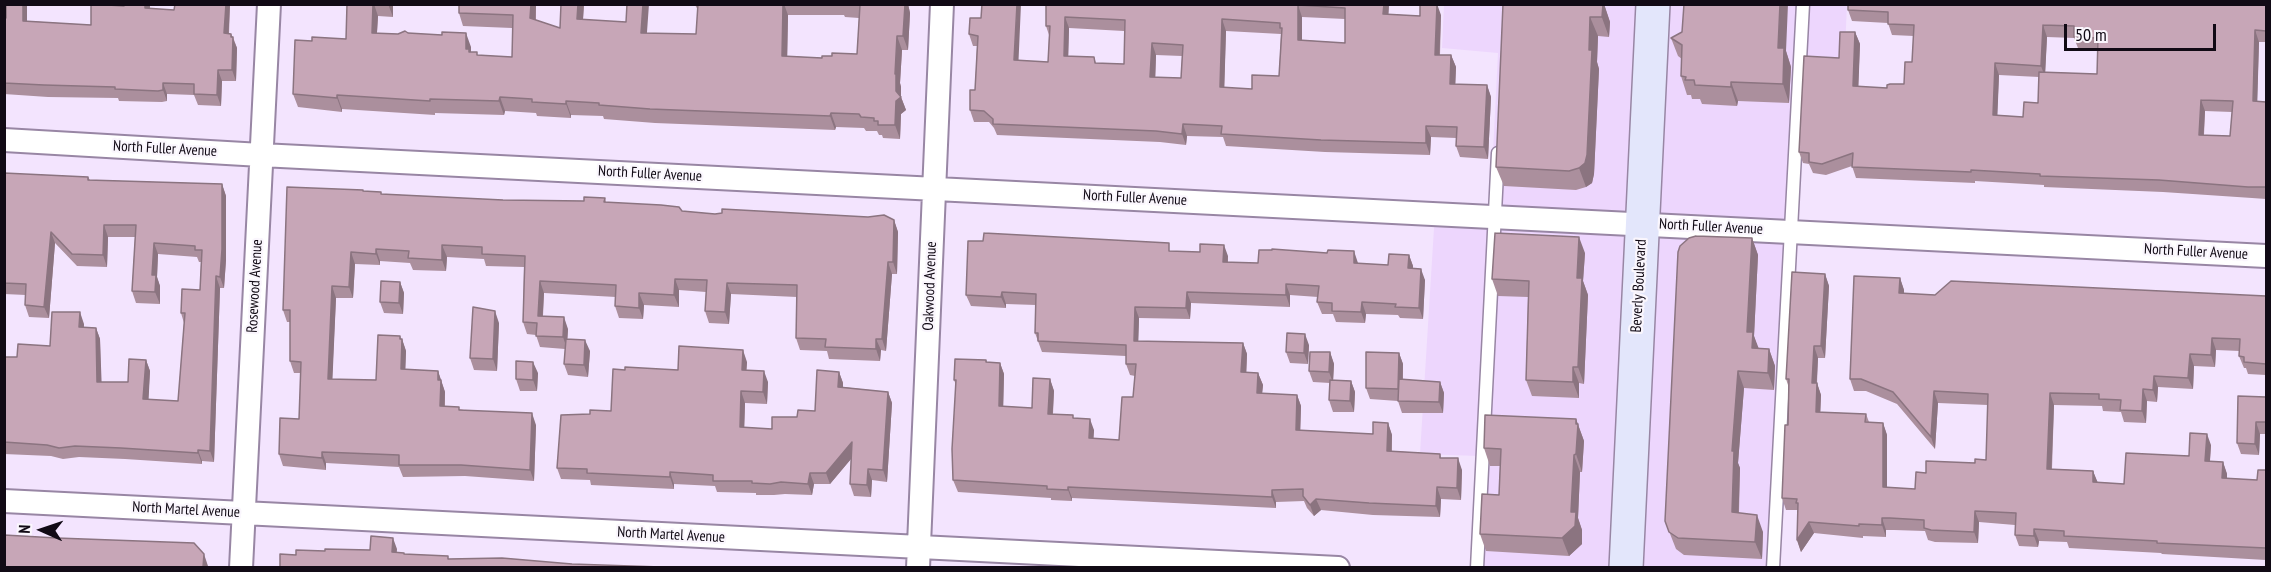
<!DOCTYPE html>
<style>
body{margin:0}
#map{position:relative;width:2271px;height:572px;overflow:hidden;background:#f3e4fe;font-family:"PT Sans Narrow",sans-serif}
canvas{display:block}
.frame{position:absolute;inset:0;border:6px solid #110a15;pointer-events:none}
.north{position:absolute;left:12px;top:500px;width:60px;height:60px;-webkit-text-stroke:4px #faf6fd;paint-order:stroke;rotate:273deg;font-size:16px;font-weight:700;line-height:24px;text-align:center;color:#110a15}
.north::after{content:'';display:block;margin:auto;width:21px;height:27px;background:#110a15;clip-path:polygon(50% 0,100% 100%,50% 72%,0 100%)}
.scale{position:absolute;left:2064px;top:24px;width:152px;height:27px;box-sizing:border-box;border:3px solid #110a15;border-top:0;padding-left:8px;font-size:18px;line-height:21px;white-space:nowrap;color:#110a15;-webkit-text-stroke:4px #faf6fd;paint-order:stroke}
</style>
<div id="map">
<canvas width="2271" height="572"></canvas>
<div class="frame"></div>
<div class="north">N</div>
<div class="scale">50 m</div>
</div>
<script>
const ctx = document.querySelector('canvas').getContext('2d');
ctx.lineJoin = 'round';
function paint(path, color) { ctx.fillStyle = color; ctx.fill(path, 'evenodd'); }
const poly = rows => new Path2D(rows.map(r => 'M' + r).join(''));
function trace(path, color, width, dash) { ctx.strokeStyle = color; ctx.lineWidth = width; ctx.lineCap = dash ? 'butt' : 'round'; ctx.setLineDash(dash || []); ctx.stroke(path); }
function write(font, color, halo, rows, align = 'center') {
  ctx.font = font + ' "PT Sans Narrow",sans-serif'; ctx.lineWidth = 4.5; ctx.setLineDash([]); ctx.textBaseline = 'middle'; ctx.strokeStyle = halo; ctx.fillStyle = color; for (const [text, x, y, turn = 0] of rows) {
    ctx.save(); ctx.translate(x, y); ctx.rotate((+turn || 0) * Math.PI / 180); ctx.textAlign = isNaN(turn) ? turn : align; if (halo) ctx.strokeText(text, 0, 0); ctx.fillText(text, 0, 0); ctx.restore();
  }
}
paint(poly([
 [1444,5,1847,5,1844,71,1802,69,1774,567,1473,567,1479,456,1420,454,1435,212,1490,213,1498,53,1442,48]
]), '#edd6fd');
const lane = poly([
 [1477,568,1498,153],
 [1773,568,1803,4]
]);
const street = poly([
 [4,140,261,155,2266,256],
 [4,501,1338,568],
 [241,568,269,4],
 [918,568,942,4]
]);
const secondary = poly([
 [1626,568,1653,4]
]);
trace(lane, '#9886a4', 15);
trace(street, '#9886a4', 26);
trace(secondary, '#9886a4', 36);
trace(lane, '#fff', 12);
trace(street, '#fff', 22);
trace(secondary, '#e3e6fb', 33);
paint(poly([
 [6,4,27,4,27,21,91,25,124,6,124,4,150,4,150,9,174,10,175,4,230,4,229,34,233,37,237,48,236,81,222,81,221,106,198,105,194,95,167,94,167,101,162,102,119,101,118,98,48,97,4,94,4,18,6,18],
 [347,4,393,4,393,17,378,16,377,33,398,34,408,33,471,47,471,52,478,55,512,57,512,28,463,26,459,13,536,4,536,20,560,28,561,4,584,4,583,20,647,33,696,34,698,10,695,5,684,4,908,4,910,13,908,50,902,50,900,83,901,87,901,97,906,110,901,114,900,139,883,138,882,135,879,135,877,131,866,131,864,128,836,127,835,130,655,123,604,119,603,116,571,115,571,118,537,116,536,113,505,111,504,115,435,113,435,115,342,109,342,112,298,107,293,94,312,41,346,39],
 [788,15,844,15,845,17,859,18,857,54,822,58,787,56],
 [1046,4,1389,4,1388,14,1420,16,1441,15,1440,55,1451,55,1456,67,1455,84,1487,85,1491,97,1488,159,1460,157,1456,146,1456,138,1431,137,1430,155,1325,152,1226,146,1223,137,1187,136,1186,145,1160,142,997,135,994,128,989,122,974,122,970,110,975,90,977,46,973,46,969,34,981,18,1019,61,1048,62,1049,35,1046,26],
 [1302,17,1345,19,1345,43,1302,40],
 [1069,28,1124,31,1124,64,1096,63,1094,57,1068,56],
 [1226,31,1281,34,1279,76,1252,89,1224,88],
 [1156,55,1182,56,1181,78,1155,77],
 [1503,4,1604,4,1610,22,1609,37,1598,36,1597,62,1599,69,1594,174,1592,183,1586,187,1576,190,1504,186,1496,167],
 [2266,4,2266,42,2259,42,2257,101,2266,102,2266,199,2252,198,2163,192,2044,187,2044,185,1975,181,1975,183,1856,178,1852,166,1826,175,1813,173,1809,164,1803,163,1799,152,1839,58,1855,32,1860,44,1858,87,1887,88,1904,84,1912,62,1914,36,1892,35,1888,23,1852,21,1848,10],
 [2047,37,2074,38,2078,48,2098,49,2097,74,2045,72],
 [1999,75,2039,77,2038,103,2023,117,1997,115],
 [2205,111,2232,112,2230,136,2204,135],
 [1671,38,1786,51,1791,67,1789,103,1738,101,1737,106,1702,104,1700,99,1692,99,1691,95,1687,95,1681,76,1682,59,1678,56],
 [4,173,88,177,90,180,222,184,226,196,226,260,224,288,220,288,214,462,202,461,202,464,125,459,79,457,63,459,51,456,4,454,4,357,17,357,50,346,84,324,84,327,96,328,100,339,101,382,128,382,146,360,150,371,148,400,178,401,184,323,181,313,200,290,201,262,199,262,197,257,158,254,157,277,160,286,160,304,136,303,132,291,135,237,108,237,107,267,77,266,55,243,49,318,29,317,25,305,26,295,4,294],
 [364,191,382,194,503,200,584,201,605,198,606,202,682,211,715,214,894,220,898,232,897,274,892,274,886,351,881,350,880,361,829,359,827,351,800,350,796,338,797,297,731,294,729,324,709,323,705,311,706,292,679,290,679,307,644,305,643,319,619,318,615,306,616,297,544,293,543,316,568,329,567,339,590,351,588,377,568,375,564,364,565,349,540,347,536,335,527,334,523,322,524,267,486,266,484,259,447,257,446,271,413,270,410,263,380,261,380,265,355,264,353,298,336,298,332,379,376,380,401,339,402,339,406,351,405,370,438,371,445,392,445,406,536,425,534,481,465,476,403,477,399,467,326,463,326,470,283,466,279,454,299,419,301,373,294,373,290,361,290,322,287,322,283,310],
 [1752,238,1758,255,1754,336,1758,349,1769,349,1775,366,1774,390,1744,388,1738,463,1740,468,1739,513,1763,532,1762,559,1684,555,1676,549,1665,521],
 [1172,251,1228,256,1228,262,1258,263,1358,263,1358,264,1388,265,1409,255,1413,266,1413,268,1425,280,1423,319,1400,318,1398,315,1366,314,1365,323,1336,322,1333,314,1322,314,1317,302,1318,297,1290,295,1290,307,1191,303,1190,319,1139,318,1138,341,1243,343,1247,354,1246,372,1258,373,1263,385,1262,393,1297,395,1301,406,1300,430,1373,434,1388,423,1392,435,1392,451,1440,454,1441,458,1462,470,1461,500,1441,499,1440,517,1373,515,1321,510,1314,516,1307,508,1304,501,1276,502,1276,508,1072,498,1072,501,1051,500,1051,498,958,492,953,480,956,385,954,380,986,360,987,362,1000,363,1004,374,1003,406,1032,408,1050,379,1054,391,1053,414,1074,418,1094,430,1093,438,1119,440,1133,397,1135,376,1130,375,1126,364,1126,356,1042,352,1035,333,1036,305,1006,304,1006,308,971,306,966,295],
 [1585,253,1583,281,1588,295,1584,384,1579,383,1579,398,1532,396,1526,380,1528,297,1498,296,1492,279],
 [1825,274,1829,286,1825,358,1818,358,1817,383,1821,395,1820,412,1866,414,1869,422,1883,423,1887,435,1887,487,1915,489,1926,473,1986,460,1988,405,1938,403,1935,449,1897,404,1866,391,1854,391,1850,379,1900,278,1904,290,1904,293,1935,295,2266,296,2266,375,2248,374,2246,368,2244,368,2239,356,2240,351,2216,350,2215,367,2194,366,2193,389,2158,387,2157,402,2147,401,2146,423,2124,422,2121,412,2103,411,2102,406,2054,405,2052,469,2093,471,2097,482,2124,484,2211,445,2210,461,2223,462,2227,474,2227,478,2257,480,2266,470,2266,560,2162,554,2161,553,2069,548,2067,542,2039,541,2038,547,2019,546,2015,535,2015,525,1979,522,1978,543,1935,542,1928,540,1925,531,1894,530,1886,530,1886,537,1863,536,1863,538,1814,533,1801,552,1797,540,1798,510,1786,510,1782,498,1788,425,1788,385,1786,379],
 [400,282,404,293,403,314,384,313,380,302],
 [499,323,497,371,474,370,470,358],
 [1309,345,1308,364,1290,363,1286,352],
 [1330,352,1334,364,1333,380,1351,381,1355,392,1354,412,1333,412,1329,400,1330,383,1313,382,1309,371],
 [1399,353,1403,364,1403,380,1440,382,1444,393,1443,413,1402,413,1398,401,1370,399,1366,388],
 [747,362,746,370,768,382,767,404,745,403,744,427,772,429,797,417,815,411,839,372,843,383,843,387,888,392,892,403,887,482,872,480,871,497,854,496,850,484,851,459,830,484,814,484,812,495,785,494,774,495,756,495,756,493,717,492,715,486,674,484,674,489,591,485,590,480,561,479,557,468,590,414,611,411,678,370],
 [538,373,537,391,520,391,516,379],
 [2266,397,2266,434,2260,434,2259,455,2241,454,2237,443],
 [1576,419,1584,441,1582,472,1580,472,1578,518,1582,530,1582,544,1569,556,1486,551,1480,534,1499,495,1500,466,1490,466,1484,448]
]), '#ab8f9d');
paint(poly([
 [23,4,27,4,27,32,23,21],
 [145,4,150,4,149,20,145,8],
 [226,4,230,4,228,45,224,33],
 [373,4,374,4,378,16,376,47,372,33],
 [388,4,393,4,393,17],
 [531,4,536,4,535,32,530,18],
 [578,4,584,4,582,33,577,19],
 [643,4,649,4,646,46,641,33],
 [783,4,784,4,788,15,787,70,782,56],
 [905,4,908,4,910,13,908,50,903,36],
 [1017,4,1021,4,1018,72,1014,60],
 [1384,4,1389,4,1388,25,1383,14],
 [1437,4,1441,15,1439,66,1435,55],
 [1597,4,1604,4,1610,22,1609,37],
 [1780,4,1788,4,1786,51,1791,67,1789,103,1783,84,1778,48],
 [1298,5,1302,17,1302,52,1298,40],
 [1065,17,1069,28,1068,67,1064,56],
 [1590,17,1598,36,1597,62,1599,69,1594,174,1592,183,1586,187,1579,168,1589,50],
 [1222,19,1226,31,1224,99,1220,87],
 [2043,25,2047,37,2045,77,2041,66],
 [2255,30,2259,42,2257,112,2253,101],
 [1855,32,1860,44,1858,98,1853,86],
 [466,33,471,47,471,55,466,49],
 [231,34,237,48,236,81,232,70],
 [897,36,902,50,900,83,901,87,901,97,906,110,901,114,900,139,895,125,896,91,895,74],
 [1152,43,1156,55,1155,88,1150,77],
 [1451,55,1456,67,1455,95,1450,84],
 [1995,63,1999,75,1997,126,1993,115],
 [218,70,222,81,221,106,217,95],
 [1731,82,1738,101,1737,106,1731,87],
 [163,83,167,94,167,101,163,90],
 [1487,85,1491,97,1488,159,1484,147],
 [337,95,342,109,342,112,337,98],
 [500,97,505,111,504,115,499,101],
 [2201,100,2205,111,2203,146,2199,135],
 [566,101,571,115,571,118,566,104],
 [831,113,836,127,835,130,830,116],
 [1183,124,1187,136,1186,145,1182,134],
 [1426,126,1431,137,1430,155,1426,143],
 [222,184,226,196,226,260,224,288,220,277],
 [894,220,898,232,897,274,893,262],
 [104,225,108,237,107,267,103,255],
 [51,232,55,243,49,318,44,307],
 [1579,237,1585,253,1583,281,1588,295,1584,384,1578,367,1577,278],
 [1752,238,1758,255,1754,336,1759,349,1752,348,1747,332],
 [154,243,158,254,157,277,160,286,160,304,155,292,152,275],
 [442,245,447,257,446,271,442,260],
 [1224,245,1228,256,1227,273,1223,262],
 [376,249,380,261,380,265,376,254],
 [1354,251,1358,263,1358,275,1354,263],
 [351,252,355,264,353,298,349,287],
 [1409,255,1413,266,1412,279,1408,268],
 [888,262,892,274,886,351,882,339],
 [1421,269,1425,280,1423,319,1419,308],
 [1825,274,1829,286,1825,358,1821,346],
 [216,276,220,288,214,462,210,451],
 [1900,278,1904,290,1904,305,1899,293],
 [675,279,679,290,679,307,674,295],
 [540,281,544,293,542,327,538,316],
 [400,282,404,293,403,314,399,303],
 [727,283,731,294,729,324,725,312],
 [1286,284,1290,295,1290,307,1286,295],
 [332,286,336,298,332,390,328,379],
 [1002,292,1006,304,1006,308,1001,297],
 [1187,292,1191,303,1190,319,1186,308],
 [639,293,644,305,643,319,639,308],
 [1362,302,1366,314,1365,323,1361,312],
 [1135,307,1139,318,1138,352,1134,341],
 [495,311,499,323,497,371,493,359],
 [80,312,84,324,83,339,79,327],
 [564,317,568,329,567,349,563,337],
 [96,328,100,339,102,393,97,382],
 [1305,334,1309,345,1308,364,1304,353],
 [400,336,402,342,402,339,406,351,405,381,401,369],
 [2212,338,2216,350,2215,367,2211,355],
 [876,339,881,350,880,361,876,349],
 [585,340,590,351,588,377,584,365],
 [1243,343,1247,354,1246,383,1241,372],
 [1814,346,1818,358,1816,394,1812,383],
 [1769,349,1775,366,1774,390,1768,373],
 [743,350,747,362,746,381,742,370],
 [1330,352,1334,364,1333,383,1329,372],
 [1399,353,1403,364,1402,401,1398,389],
 [2190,354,2194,366,2193,389,2188,378],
 [146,360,150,371,148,411,143,399],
 [533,362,538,373,537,391,533,380],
 [1000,363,1004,374,1003,417,999,406],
 [1573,367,1579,383,1579,398,1573,382],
 [438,371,445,392,444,418,440,406],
 [764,371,768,382,767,404,763,392],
 [1738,371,1744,388,1738,463,1740,468,1738,529,1732,512,1732,451],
 [839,372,843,383,843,398,838,387],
 [1258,373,1263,385,1261,405,1257,393],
 [2154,376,2158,387,2157,402,2153,390],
 [1050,379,1054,391,1052,425,1048,414],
 [1351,381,1355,392,1354,412,1350,401],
 [1440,382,1444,393,1443,413,1439,402],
 [1817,383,1821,395,1820,424,1816,412],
 [2143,389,2147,401,2146,423,2142,411],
 [741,391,745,403,744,438,740,427],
 [1934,391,1938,403,1935,449,1931,437],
 [888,392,892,403,887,482,883,470],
 [2050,393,2054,405,2051,481,2047,469],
 [1297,395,1301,406,1300,442,1296,430],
 [532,413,536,425,534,481,530,470],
 [1090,419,1094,430,1093,450,1089,438],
 [1576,419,1584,441,1582,472,1576,454],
 [2256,422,2260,434,2259,455,2255,444],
 [1388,423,1392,435,1391,462,1387,451],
 [1883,423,1887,435,1887,499,1883,487],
 [2207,434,2211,445,2209,473,2205,461],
 [852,442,856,453,830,484,826,473],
 [198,450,202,461,202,464,198,453],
 [322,452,326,463,326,470,322,458],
 [1574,455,1580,472,1578,518,1582,530,1582,544,1569,556,1562,538],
 [1458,458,1462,470,1461,500,1457,488],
 [2223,462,2227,474,2227,489,2222,478],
 [868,469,872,480,871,497,867,485],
 [2093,471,2098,483,2093,482],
 [670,472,674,484,674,489,670,477],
 [810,473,814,484,812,495,808,484],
 [1068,487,1072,498,1072,501,1068,490],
 [1437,487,1441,499,1440,517,1436,506],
 [1272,490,1276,502,1276,508,1272,497],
 [1316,499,1321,510,1314,516,1310,505],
 [1975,511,1979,522,1978,543,1974,532],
 [1757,515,1763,532,1762,559,1755,542],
 [1882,518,1886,530,1886,537,1882,525],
 [1809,522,1814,533,1801,552,1797,540],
 [2034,529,2039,541,2038,547,2034,536],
 [393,538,397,549,396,563,392,552],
 [204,554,208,566,208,567,203,567]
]), '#8b7480');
const building = poly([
 [6,4,23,4,23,21,91,25,91,4,124,6,124,4,145,4,145,8,174,10,175,4,226,4,224,33,231,34,231,37,233,37,232,70,218,70,217,95,194,94,194,84,163,83,163,90,158,91,115,89,115,87,44,85,4,83,4,18,6,18,6,4],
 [347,4,373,4,372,33,398,34,405,31,408,33,442,35,442,32,466,33,466,49,469,49,469,52,477,52,477,55,512,57,513,15,459,13,459,4,531,4,530,18,560,28,561,4,578,4,577,19,626,22,627,4,643,4,641,33,696,34,698,4,783,4,782,56,822,58,822,56,832,56,832,53,857,54,860,5,855,4,905,4,903,36,897,36,895,74,896,74,896,91,901,97,896,101,895,125,878,125,878,121,874,121,874,118,861,117,859,114,831,113,830,116,650,109,599,105,599,103,566,101,566,104,532,102,532,99,500,97,499,101,430,99,430,101,337,95,337,98,293,94,295,40,312,41,312,37,346,39,347,4],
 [982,4,1017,4,1014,60,1048,62,1050,26,1046,26,1046,4,1384,4,1383,14,1420,16,1420,4,1437,4,1435,55,1451,55,1450,84,1487,85,1484,147,1456,146,1457,127,1426,126,1426,143,1321,140,1221,134,1222,126,1183,124,1182,134,1156,131,993,124,993,119,984,111,970,110,970,90,975,90,978,36,969,34,970,18,981,18,982,4],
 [1298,5,1345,8,1345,43,1298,40,1298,5],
 [1065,17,1125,20,1124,64,1095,63,1094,57,1064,56,1065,17],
 [1222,19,1280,23,1280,28,1282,28,1279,76,1252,75,1252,89,1220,87,1222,19],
 [1152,43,1183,45,1181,78,1150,77,1152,43],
 [1503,4,1603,4,1602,17,1590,17,1589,50,1592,50,1587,155,1585,163,1579,168,1569,171,1496,167,1503,4],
 [1684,4,1780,4,1778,48,1784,48,1783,84,1731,82,1731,87,1695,85,1694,80,1685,80,1686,77,1681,76,1682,45,1671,38,1682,32,1684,4],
 [1848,4,2266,4,2266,31,2255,30,2253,101,2266,102,2266,187,2248,187,2159,180,2040,176,2040,174,1971,170,1971,172,1852,167,1853,153,1822,164,1809,162,1809,153,1799,152,1804,56,1839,58,1840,32,1855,32,1853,86,1887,88,1887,85,1890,84,1904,84,1905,62,1912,62,1914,25,1888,24,1888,12,1848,10,1848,4],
 [2043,25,2074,26,2074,37,2098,38,2097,74,2039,72,2038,103,2024,102,2023,117,1993,115,1995,63,2041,66,2043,25],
 [2201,100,2233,101,2230,136,2199,135,2201,100],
 [4,173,88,177,88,180,222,184,222,249,220,277,216,276,210,451,198,450,198,453,121,448,75,446,59,448,47,445,4,442,4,357,17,357,18,344,50,346,52,312,80,312,79,327,96,328,97,382,128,382,129,359,146,360,143,399,178,401,185,313,181,313,182,289,200,290,202,250,195,250,195,246,154,243,152,275,156,275,155,292,132,291,136,225,104,225,103,255,72,254,51,232,44,307,25,305,26,284,4,283,4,173],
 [287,187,363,190,363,191,381,192,381,194,503,200,584,201,584,197,605,198,604,202,661,205,679,207,682,211,715,214,722,213,722,209,868,217,884,215,894,220,893,262,888,262,882,339,876,339,876,349,825,347,826,339,796,338,797,285,727,283,725,312,705,311,707,280,675,279,674,295,639,293,639,308,615,306,616,285,540,281,538,316,564,317,563,337,536,336,537,323,523,322,525,256,482,254,482,247,442,245,442,260,408,258,409,251,376,249,376,254,351,252,349,287,332,286,328,379,376,380,378,335,400,336,400,339,402,339,401,369,438,371,438,380,441,380,440,406,459,407,459,410,532,413,530,470,461,465,399,465,399,455,322,452,322,458,279,454,280,418,299,419,301,362,290,361,290,310,283,310,287,187],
 [984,233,1169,243,1169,251,1200,252,1200,244,1224,245,1223,262,1258,263,1259,250,1272,250,1272,249,1327,253,1328,250,1354,251,1354,263,1388,265,1389,254,1409,255,1408,268,1421,269,1419,308,1395,307,1396,304,1362,302,1361,312,1332,311,1332,303,1317,302,1319,286,1286,284,1286,295,1187,292,1186,308,1135,307,1134,341,1243,343,1241,372,1258,373,1257,393,1297,395,1296,430,1373,434,1373,422,1388,423,1387,451,1440,454,1440,458,1458,458,1457,488,1437,487,1436,506,1369,503,1316,499,1310,505,1303,496,1303,489,1272,490,1272,497,1068,487,1068,490,1047,489,1047,486,953,480,952,449,956,380,954,380,955,359,986,360,986,362,1000,363,999,406,1032,408,1033,378,1050,379,1048,414,1073,415,1073,418,1090,419,1089,438,1119,440,1122,397,1133,397,1136,364,1126,364,1126,345,1038,341,1038,333,1035,333,1036,294,1002,292,1001,297,966,295,968,241,983,241,984,233],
 [1495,233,1579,237,1577,278,1582,278,1578,367,1573,367,1573,382,1526,380,1529,281,1492,279,1495,233],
 [1696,236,1752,238,1747,332,1753,332,1752,348,1769,349,1768,373,1738,371,1732,451,1734,451,1732,512,1757,515,1755,542,1678,538,1669,532,1665,521,1678,252,1680,246,1689,238,1696,236],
 [1792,272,1825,274,1821,346,1814,346,1812,383,1817,383,1816,412,1866,414,1865,422,1883,423,1883,487,1915,489,1916,472,1926,473,1926,461,1975,463,1975,459,1986,460,1988,394,1934,391,1931,437,1893,392,1861,379,1850,379,1854,276,1900,278,1899,293,1935,295,1951,281,2266,296,2266,364,2244,362,2244,357,2239,356,2240,339,2212,338,2211,355,2190,354,2188,378,2154,376,2153,390,2143,389,2142,411,2120,410,2121,400,2099,399,2099,394,2050,393,2047,469,2093,471,2093,482,2124,484,2126,453,2189,456,2190,433,2207,434,2205,461,2223,462,2222,478,2257,480,2258,470,2266,470,2266,548,2157,543,2157,541,2064,536,2064,531,2034,529,2034,536,2015,535,2016,513,1975,511,1974,532,1931,530,1924,528,1924,520,1890,518,1882,518,1882,525,1859,524,1859,526,1809,522,1797,540,1798,503,1796,503,1797,499,1782,498,1785,425,1788,425,1789,379,1786,379,1792,272],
 [381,281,400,282,399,303,380,302,381,281],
 [473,307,495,311,493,359,470,358,473,307],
 [1287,333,1305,334,1304,353,1286,352,1287,333],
 [566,339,585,340,584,365,564,364,566,339],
 [679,346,743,350,742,370,764,371,763,392,741,391,740,427,772,429,772,417,797,417,798,410,815,411,817,370,839,372,838,387,888,392,883,470,868,469,867,485,850,484,852,442,826,473,810,473,808,484,781,482,770,484,752,483,752,481,713,481,713,475,670,472,670,477,587,473,587,469,557,468,561,415,590,414,590,410,611,411,613,369,625,370,625,367,678,370,679,346],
 [1310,352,1330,352,1329,372,1309,371,1310,352],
 [1366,352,1399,353,1398,389,1366,388,1366,352],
 [516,361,533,362,533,380,516,379,516,361],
 [1399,379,1440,382,1439,402,1398,401,1399,379],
 [1330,380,1351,381,1350,401,1329,400,1330,380],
 [2238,396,2266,397,2266,422,2256,422,2255,444,2237,443,2238,396],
 [1485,415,1576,419,1576,424,1578,424,1576,454,1574,455,1571,512,1576,512,1575,526,1562,538,1480,534,1482,494,1499,495,1501,449,1484,448,1485,415],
 [4,535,57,538,194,543,204,554,203,567,4,567,4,535],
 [371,536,393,538,392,552,404,553,404,554,448,556,448,559,502,558,572,564,661,567,280,567,280,554,296,555,296,550,325,551,325,549,370,550,371,536]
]);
paint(building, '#c7a6b7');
trace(building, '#8b7480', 1.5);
write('15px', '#110a15', '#faf6fd', [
 ["North Fuller Avenue",165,149,3],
 ["North Fuller Avenue",650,174,3],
 ["North Fuller Avenue",1135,198,3],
 ["North Fuller Avenue",1711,227,3],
 ["North Fuller Avenue",2196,252,3],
 ["Rosewood Avenue",255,286,-87],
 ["Oakwood Avenue",930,286,-88],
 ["Beverly Boulevard",1639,286,-87],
 ["North Martel Avenue",186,510,3],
 ["North Martel Avenue",671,535,3]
]);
</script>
